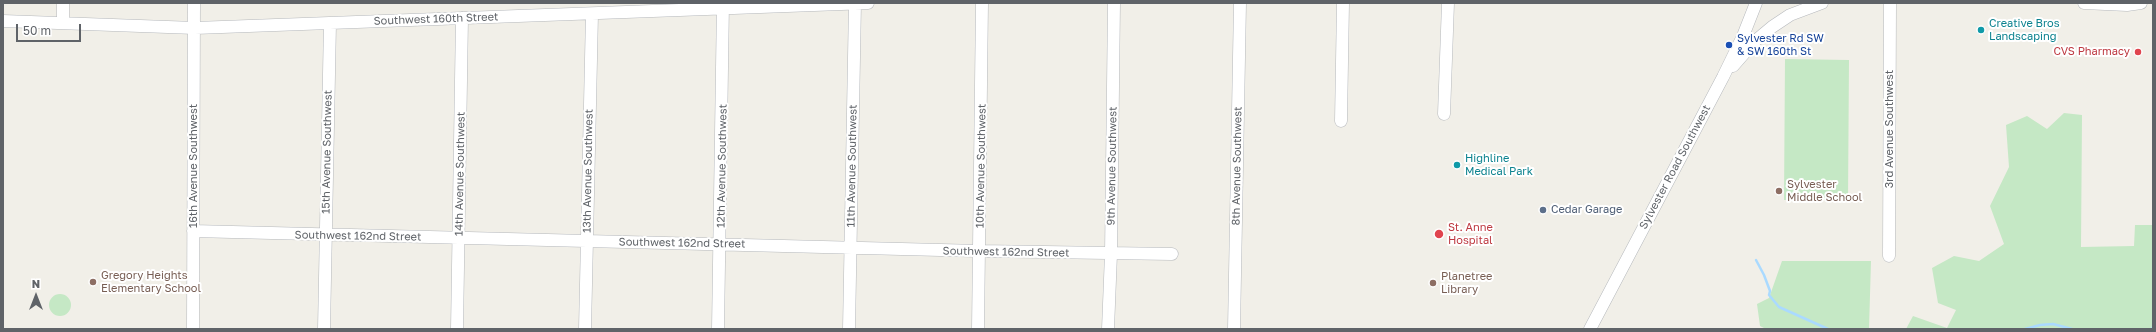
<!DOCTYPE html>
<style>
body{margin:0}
#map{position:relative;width:2156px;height:332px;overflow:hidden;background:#f1efe8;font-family:"Golos Text",sans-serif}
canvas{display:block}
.frame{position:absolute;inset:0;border:4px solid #5f6368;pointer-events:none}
.north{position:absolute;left:16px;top:276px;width:40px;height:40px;-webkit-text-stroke:3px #fff;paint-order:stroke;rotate:0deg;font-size:11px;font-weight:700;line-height:16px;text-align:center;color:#5f6368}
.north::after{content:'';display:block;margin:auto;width:14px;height:18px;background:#5f6368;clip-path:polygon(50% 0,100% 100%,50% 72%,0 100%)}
.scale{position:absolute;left:16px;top:24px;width:65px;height:18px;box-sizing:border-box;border:2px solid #5f6368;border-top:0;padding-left:5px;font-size:12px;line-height:14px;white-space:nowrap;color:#5f6368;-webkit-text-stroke:3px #fff;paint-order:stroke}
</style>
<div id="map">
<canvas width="2156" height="332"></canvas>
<div class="frame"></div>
<div class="north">N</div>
<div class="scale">50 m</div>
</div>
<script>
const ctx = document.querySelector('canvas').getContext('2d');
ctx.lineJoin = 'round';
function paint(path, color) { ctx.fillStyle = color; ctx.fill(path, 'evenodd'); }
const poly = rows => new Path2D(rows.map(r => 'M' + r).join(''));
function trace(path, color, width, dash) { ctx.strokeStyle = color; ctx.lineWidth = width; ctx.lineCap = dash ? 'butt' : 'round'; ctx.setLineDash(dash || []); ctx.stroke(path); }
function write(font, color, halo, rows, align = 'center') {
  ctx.font = font + ' "Golos Text",sans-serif'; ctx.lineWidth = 4; ctx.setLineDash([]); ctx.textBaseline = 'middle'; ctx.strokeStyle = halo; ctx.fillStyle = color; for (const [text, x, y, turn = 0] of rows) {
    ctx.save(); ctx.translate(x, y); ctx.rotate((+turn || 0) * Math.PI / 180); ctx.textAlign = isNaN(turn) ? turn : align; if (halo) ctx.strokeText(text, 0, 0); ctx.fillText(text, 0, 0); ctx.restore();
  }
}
paint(poly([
 [1785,59,1849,60,1848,200,1784,200],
 [2064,113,2082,115,2081,247,2134,246,2135,225,2153,225,2153,329,1906,329,1913,316,1947,328,1956,310,1938,303,1932,268,1954,256,1979,261,2004,244,1990,206,2009,167,2006,125,2027,116,2047,129],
 [1782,261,1871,261,1869,329,1766,329,1760,326,1757,304,1769,298],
 '49 305a11 11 0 1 1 22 0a11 11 0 1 1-22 0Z'
]), '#c5e8c5');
trace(poly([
 [1756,260,1764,275,1770,291,1769,295,1779,307,1828,329],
 [2025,329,2040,325,2053,324,2072,329],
 [2152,329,2153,327]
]), '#aadaff', 2.5);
const minor = poly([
 [63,3,63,23],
 [2084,3,2127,5,2141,3],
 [3,21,195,28,868,3],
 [1733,66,1754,42,1772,27,1790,15,1822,3],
 [1444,114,1448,3],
 [1341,121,1343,3],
 [193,231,980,251,1172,254],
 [1889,256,1890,3],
 [193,329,194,3],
 [324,329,330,23],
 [457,329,462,18],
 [585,329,592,14],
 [718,329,723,3],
 [849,329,855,3],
 [978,329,982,3],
 [1108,329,1111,254,1114,3],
 [1234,329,1240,3],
 [1590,329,1723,77,1743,36,1756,3]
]);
trace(minor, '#b5b8bc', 13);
trace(minor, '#fff', 12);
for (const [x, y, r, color] of [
 [1981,30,4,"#0f9aa8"],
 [1729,45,4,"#1a4fb4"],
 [2138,52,4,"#e0444e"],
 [1457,165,4,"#0f9aa8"],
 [1779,191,4,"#8d6e63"],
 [1543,210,4,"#5c6f8a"],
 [1439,234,5,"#e0444e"],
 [93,282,4,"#8d6e63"],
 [1433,283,4,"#8d6e63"]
]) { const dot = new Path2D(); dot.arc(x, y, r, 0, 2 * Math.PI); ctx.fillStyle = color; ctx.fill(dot); trace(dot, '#fff', 1.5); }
write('11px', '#5f6368', '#fff', [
 ["Southwest 160th Street",436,19,-2],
 ["3rd Avenue Southwest",1890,129,-90],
 ["15th Avenue Southwest",327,152,-89],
 ["16th Avenue Southwest",194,166,-90],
 ["12th Avenue Southwest",722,166,-89],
 ["11th Avenue Southwest",852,166,-89],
 ["10th Avenue Southwest",981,166,-89],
 ["9th Avenue Southwest",1112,166,-89],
 ["8th Avenue Southwest",1237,166,-89],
 ["Sylvester Road Southwest",1675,167,-62],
 ["13th Avenue Southwest",588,171,-89],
 ["14th Avenue Southwest",460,174,-89],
 ["Southwest 162nd Street",358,236,1],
 ["Southwest 162nd Street",682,243,1],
 ["Southwest 162nd Street",1006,252,1]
]);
write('11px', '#0d838f', '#fff', [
 ["Creative Bros",1989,24],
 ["Landscaping",1989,37],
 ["Highline",1465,159],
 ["Medical Park",1465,172]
], 'left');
write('11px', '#164399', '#fff', [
 ["Sylvester Rd SW",1737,39],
 ["& SW 160th St",1737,52]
], 'left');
write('11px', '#be3a42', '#fff', [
 ["CVS Pharmacy",2130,52],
 ["St. Anne",1448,228,"left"],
 ["Hospital",1448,241,"left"]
], 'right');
write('11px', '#785e54', '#fff', [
 ["Sylvester",1787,185],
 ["Middle School",1787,198],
 ["Gregory Heights",101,276],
 ["Elementary School",101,289],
 ["Planetree",1441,277],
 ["Library",1441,290]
], 'left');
write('11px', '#4e5e75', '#fff', [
 ["Cedar Garage",1551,210]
], 'left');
</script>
